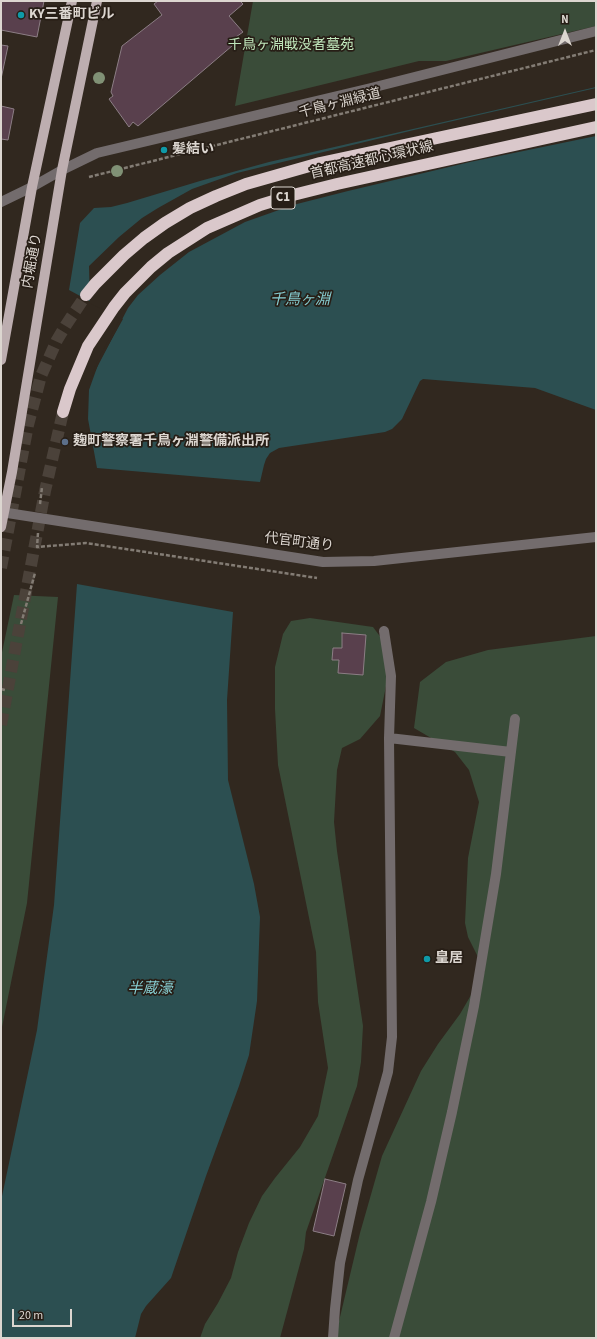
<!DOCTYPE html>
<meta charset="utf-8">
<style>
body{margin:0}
#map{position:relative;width:597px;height:1339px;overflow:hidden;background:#31281f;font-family:"Source Sans 3",sans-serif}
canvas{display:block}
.frame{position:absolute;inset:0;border:2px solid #dcd6d0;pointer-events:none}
.north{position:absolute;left:545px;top:12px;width:40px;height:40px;-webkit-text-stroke:3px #271e16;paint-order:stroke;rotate:0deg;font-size:11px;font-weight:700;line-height:16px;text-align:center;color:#dcd6d0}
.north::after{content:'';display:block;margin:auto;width:14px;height:18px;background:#dcd6d0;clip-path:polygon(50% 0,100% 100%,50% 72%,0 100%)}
.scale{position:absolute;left:12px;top:1309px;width:60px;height:18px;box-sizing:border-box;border:2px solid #dcd6d0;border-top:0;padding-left:5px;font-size:12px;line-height:14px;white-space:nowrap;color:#dcd6d0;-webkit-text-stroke:3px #271e16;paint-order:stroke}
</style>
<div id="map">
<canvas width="597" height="1339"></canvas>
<div class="frame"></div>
<div class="north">N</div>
<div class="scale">20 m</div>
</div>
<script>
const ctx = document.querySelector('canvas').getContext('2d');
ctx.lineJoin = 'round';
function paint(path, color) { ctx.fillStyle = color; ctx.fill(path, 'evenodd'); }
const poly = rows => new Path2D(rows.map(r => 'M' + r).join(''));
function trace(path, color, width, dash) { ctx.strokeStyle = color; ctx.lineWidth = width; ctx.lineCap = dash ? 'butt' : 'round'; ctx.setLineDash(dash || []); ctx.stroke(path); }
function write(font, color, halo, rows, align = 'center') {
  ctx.font = font + ' "Source Sans 3","Noto Sans JP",sans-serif'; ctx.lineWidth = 3.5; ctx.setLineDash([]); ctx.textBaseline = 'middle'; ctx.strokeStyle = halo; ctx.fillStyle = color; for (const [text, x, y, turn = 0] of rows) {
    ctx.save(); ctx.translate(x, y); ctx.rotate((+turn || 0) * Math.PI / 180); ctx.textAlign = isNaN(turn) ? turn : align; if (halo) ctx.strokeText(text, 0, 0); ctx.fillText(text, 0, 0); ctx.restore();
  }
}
paint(poly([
 [253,1,596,1,596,26,446,61,419,61,235,106],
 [14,595,58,597,27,903,1,1032,1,657],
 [310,618,373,627,388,647,387,681,380,716,360,739,342,748,337,770,334,822,337,851,363,1026,361,1062,357,1086,306,1232,304,1249,280,1338,200,1338,205,1324,218,1303,231,1278,238,1252,249,1223,262,1196,275,1178,300,1147,318,1116,328,1068,318,1002,316,952,278,765,275,709,275,667,283,634,291,621],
 [596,636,596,1338,335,1338,360,1233,382,1156,421,1071,438,1044,460,1014,485,971,468,937,465,923,468,858,479,802,469,770,455,752,414,728,420,682,446,662,488,650]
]), '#3a4c39');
paint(poly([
 [596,87,596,410,535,388,423,379,420,381,402,419,392,429,385,432,279,448,270,453,266,459,264,465,260,482,97,468,88,419,89,390,99,362,123,319,69,290,80,223,94,208,111,207,127,203,200,181,269,162],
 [77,584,233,612,227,700,228,780,254,884,260,917,257,1001,249,1055,239,1086,206,1176,171,1278,146,1306,141,1314,135,1338,1,1338,1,1201,37,1030,54,905]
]), '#2c4f51');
paint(poly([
 [596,88,596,136,470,162,348,191,293,205,245,222,189,252,160,275,138,295,128,308,90,381,97,361,120,319,90,303,89,266,119,237,142,218,158,208,192,189,237,173,414,130]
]), '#31281f');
const building = poly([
 [1,1,44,1,37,37,1,30,1,1],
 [158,1,240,1,243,4,229,16,243,32,236,37,239,40,138,126,133,122,129,127,109,99,113,96,111,92,122,46,162,15,154,4,158,1],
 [1,45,8,46,1,79,1,45],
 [1,106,14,109,8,140,1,139,1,106],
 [342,633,366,635,363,675,338,673,339,660,332,660,333,648,342,648,342,633],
 [325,1179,346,1184,334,1236,313,1231,325,1179]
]);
paint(building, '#59404d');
trace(building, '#8c7e85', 1);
trace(poly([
 [1,568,28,425,41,376,57,340,66,325,86,295],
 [1,725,45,491,63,412]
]), '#4b423a', 12, [12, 6]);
trace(poly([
 [89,177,596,50],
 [40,504,42,487],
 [38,533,37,547,86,543,317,578],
 [21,624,35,573],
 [1,689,5,690]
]), '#837c74', 2.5, [4, 2]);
trace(poly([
 [1,202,32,187,62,170,97,153,371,88,596,31],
 [1,512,323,562,374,561,596,537],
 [389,738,511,752],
 [333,1338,335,1309,340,1263,358,1180,388,1072,392,1037,389,738,391,676,384,631],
 [394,1338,431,1202,452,1112,474,1006,496,874,515,719]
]), '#736c6d', 10);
trace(poly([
 [1,360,32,187,72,1],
 [1,527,12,472,62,170,97,1]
]), '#bdaeb0', 10);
trace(poly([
 [86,295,95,284,124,255,144,238,165,223,190,208,216,196,246,184,320,163,596,104],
 [63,412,70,389,88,346,114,307,125,293,151,267,168,253,207,228,260,205,293,195,337,184,596,127]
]), '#dac8cb', 12);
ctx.fillStyle = '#809175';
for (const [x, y] of [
 [99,78],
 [117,171]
]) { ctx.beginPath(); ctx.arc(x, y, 6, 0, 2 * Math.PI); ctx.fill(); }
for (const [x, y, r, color] of [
 [21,15,4,"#0f9aa8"],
 [164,150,4,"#0f9aa8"],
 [65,442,4,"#5c6f8a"],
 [427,959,4,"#0f9aa8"]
]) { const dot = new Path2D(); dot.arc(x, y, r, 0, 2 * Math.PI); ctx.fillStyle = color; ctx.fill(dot); trace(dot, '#271e16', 1.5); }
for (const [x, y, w] of [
 [283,198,24]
]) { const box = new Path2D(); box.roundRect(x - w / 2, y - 11, w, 22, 3); ctx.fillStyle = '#271e16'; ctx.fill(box); trace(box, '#dcd6d0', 1); }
write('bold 13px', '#dcd6d0', null, [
 ["C1",283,198]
]);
write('bold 14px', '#dcd6d0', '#271e16', [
 ["KY三番町ビル",29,15],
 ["髪結い",172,150],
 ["麹町警察署千鳥ヶ淵警備派出所",73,442],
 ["皇居",435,959]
], 'left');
write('14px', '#c0e7bc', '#271e16', [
 ["千鳥ヶ淵戦没者墓苑",291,46]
]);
write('14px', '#dcd6d0', '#271e16', [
 ["千鳥ヶ淵緑道",340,104,-14],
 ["首都高速都心環状線",372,161,-13],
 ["内堀通り",33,261,-80],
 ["代官町通り",299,543,7]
]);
write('italic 15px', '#87ced2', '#271e16', [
 ["千鳥ヶ淵",300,301],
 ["半蔵濠",150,990]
]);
</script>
